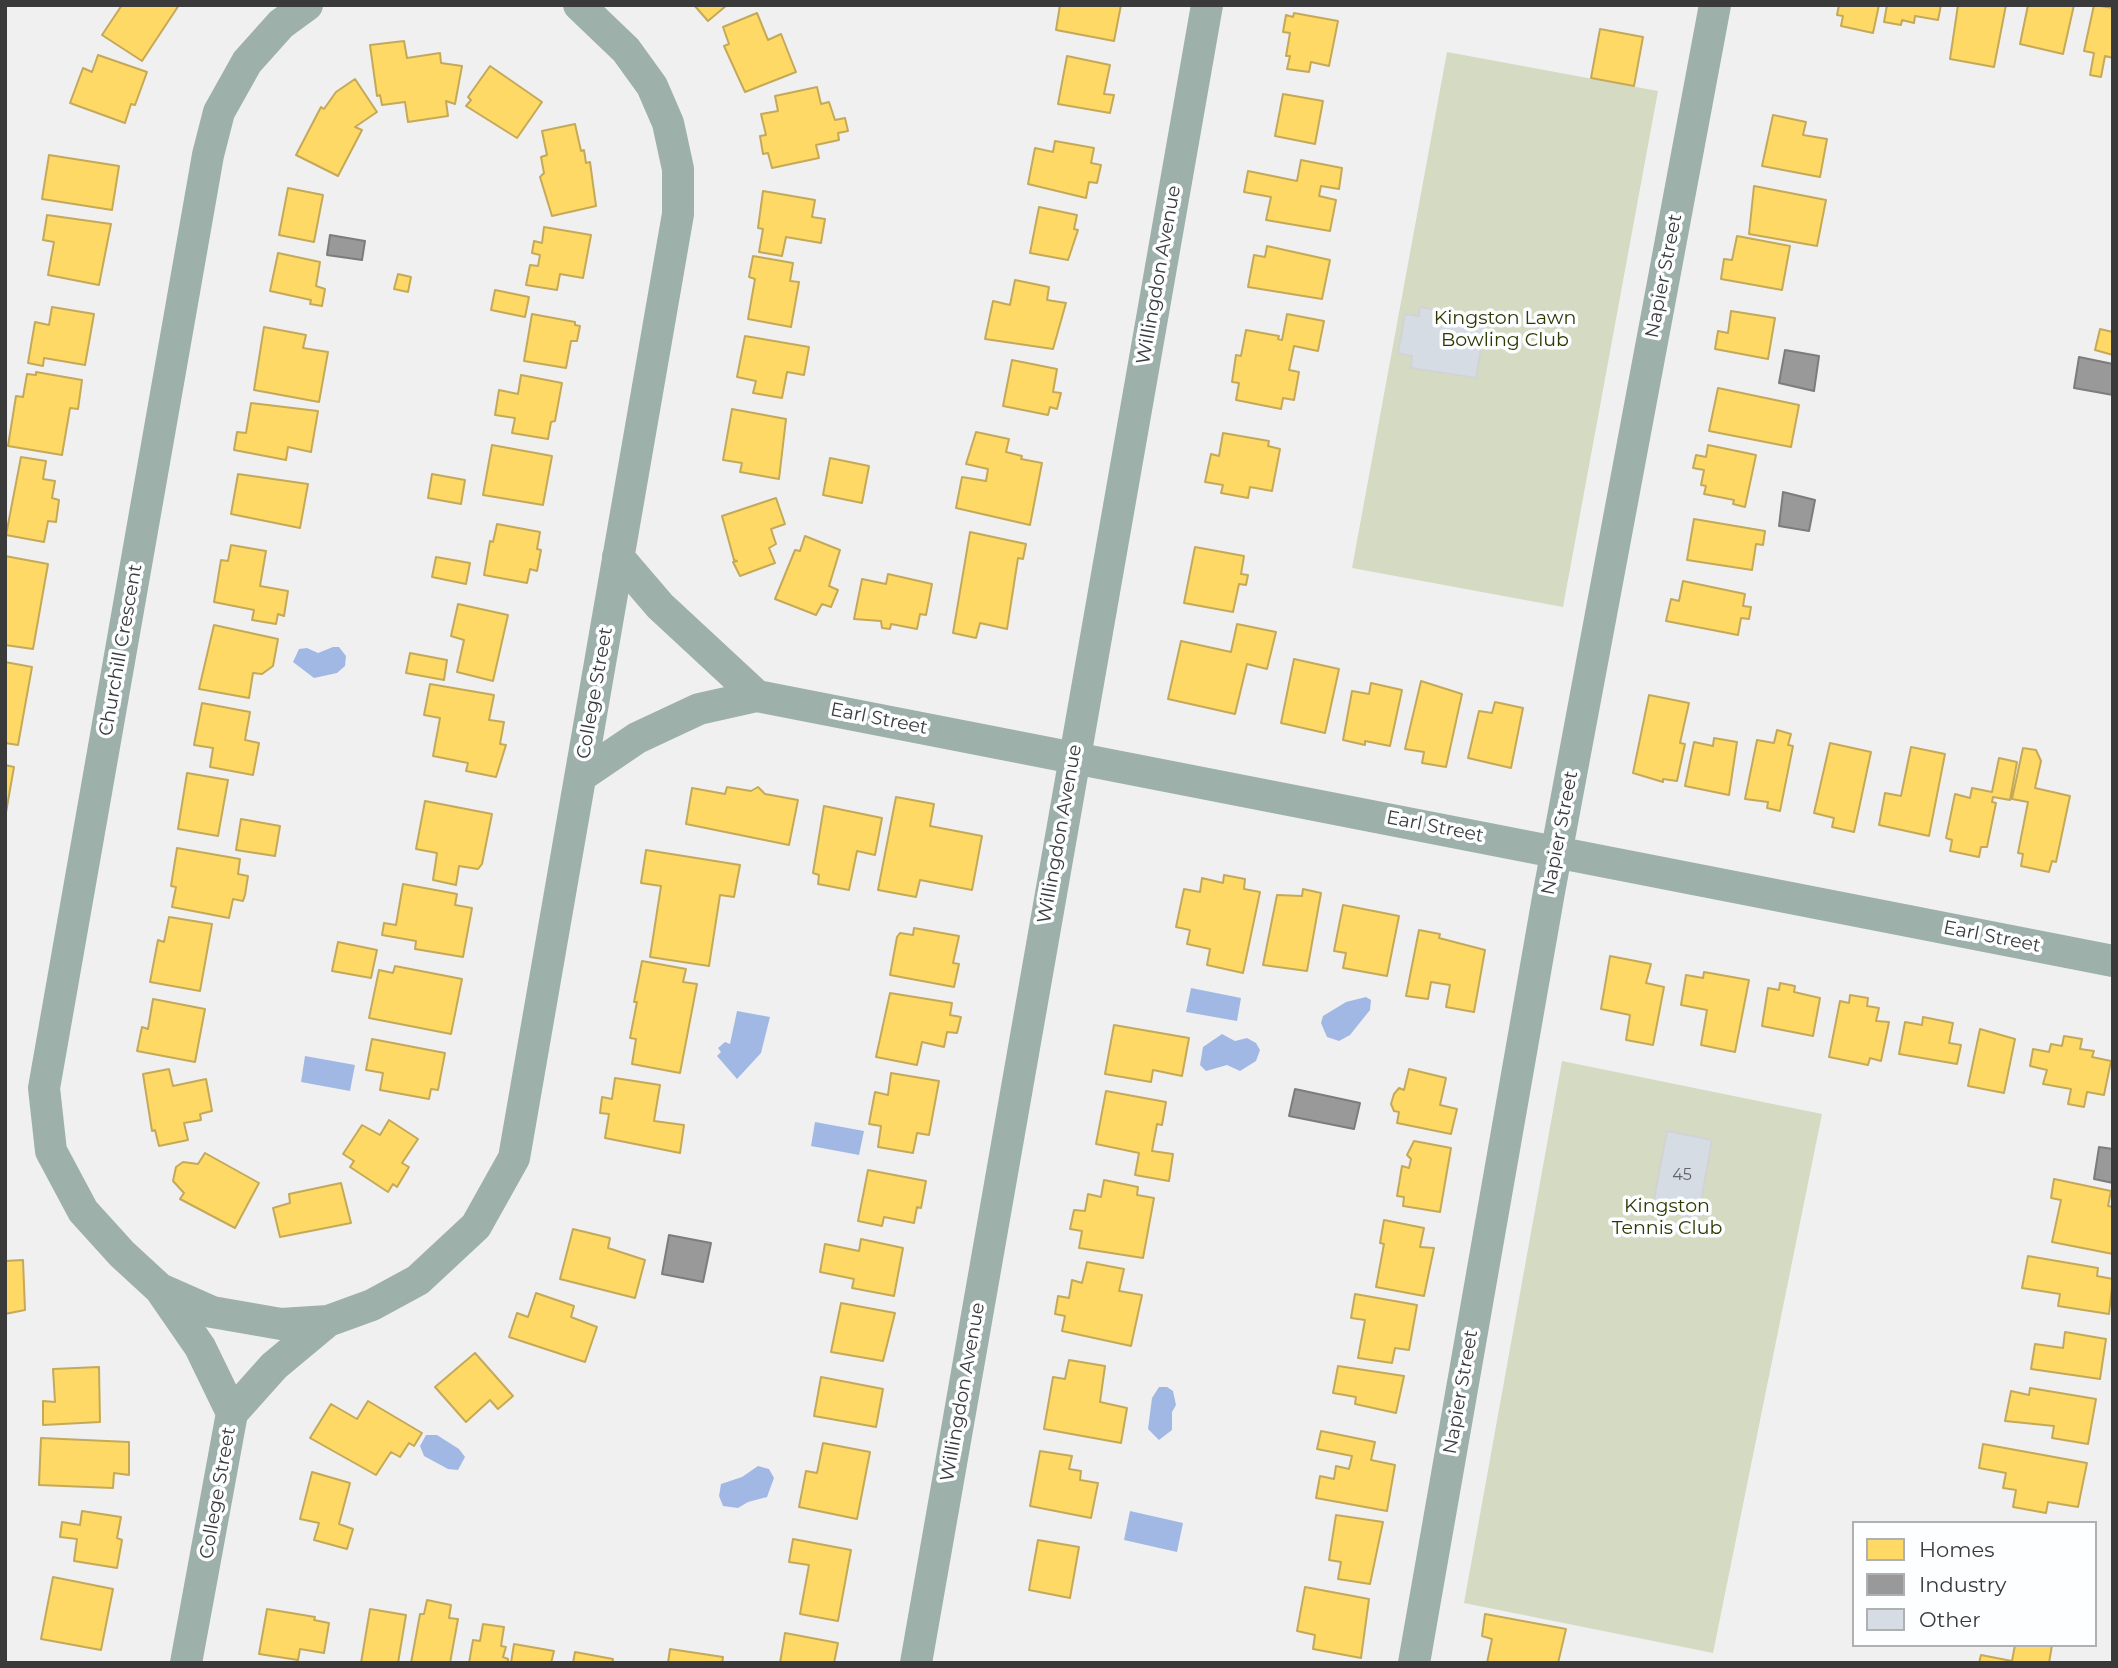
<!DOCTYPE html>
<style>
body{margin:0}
#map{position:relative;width:2118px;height:1668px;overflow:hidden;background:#f0f0f1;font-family:Montserrat,sans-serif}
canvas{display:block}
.frame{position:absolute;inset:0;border:7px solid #3a3a3b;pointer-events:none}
.legend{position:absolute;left:1852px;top:1521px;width:245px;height:126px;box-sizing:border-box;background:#fdfeff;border:2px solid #afb0b1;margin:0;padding:9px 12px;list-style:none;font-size:21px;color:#3a3a3b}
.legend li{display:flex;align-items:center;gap:14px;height:35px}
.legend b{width:35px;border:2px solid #afb0b1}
</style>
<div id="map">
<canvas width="2118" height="1668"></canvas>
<div class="frame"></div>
<ul class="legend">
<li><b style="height:19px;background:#ffd966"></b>Homes</li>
<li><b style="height:19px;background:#999"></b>Industry</li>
<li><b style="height:19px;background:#d6dce3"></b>Other</li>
</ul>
</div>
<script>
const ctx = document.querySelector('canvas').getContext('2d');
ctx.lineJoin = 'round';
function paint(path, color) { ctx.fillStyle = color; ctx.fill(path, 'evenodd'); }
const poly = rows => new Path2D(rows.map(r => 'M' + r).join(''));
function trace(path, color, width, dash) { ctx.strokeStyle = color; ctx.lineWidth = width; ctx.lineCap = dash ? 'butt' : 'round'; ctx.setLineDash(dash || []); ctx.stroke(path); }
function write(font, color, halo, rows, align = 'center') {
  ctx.font = font + ' Montserrat,sans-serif'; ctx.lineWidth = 7; ctx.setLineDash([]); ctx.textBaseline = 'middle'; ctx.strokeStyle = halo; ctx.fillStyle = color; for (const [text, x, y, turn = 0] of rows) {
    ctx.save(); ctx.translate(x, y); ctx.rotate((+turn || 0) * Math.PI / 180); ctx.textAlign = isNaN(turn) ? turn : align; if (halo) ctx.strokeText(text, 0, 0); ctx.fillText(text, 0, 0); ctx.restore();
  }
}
paint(poly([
 [1447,52,1658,91,1563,607,1352,568],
 [1562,1061,1822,1114,1713,1653,1464,1603]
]), '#d4dbc2');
paint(poly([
 [333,647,339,647,346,656,345,666,337,673,314,678,293,662,299,649,307,648,318,653],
 [1191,988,1241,998,1237,1021,1186,1012],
 [1366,997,1371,1000,1370,1010,1350,1035,1339,1041,1327,1037,1321,1023,1323,1016,1346,1002],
 [737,1011,770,1017,761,1053,737,1079,717,1056,721,1052,718,1048,725,1042,730,1044],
 [1222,1034,1235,1041,1247,1038,1256,1043,1260,1050,1256,1061,1240,1071,1227,1065,1206,1071,1200,1065,1203,1047],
 [305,1056,355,1065,350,1091,301,1082],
 [815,1122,864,1131,859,1155,811,1146],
 [1159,1387,1167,1387,1173,1391,1176,1405,1172,1412,1172,1430,1159,1440,1148,1429,1152,1398],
 [426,1435,437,1435,459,1449,465,1457,458,1470,448,1469,424,1456,420,1446],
 [758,1466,769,1469,774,1478,767,1497,748,1502,738,1508,723,1506,719,1496,721,1484,742,1477],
 [1130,1511,1183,1523,1177,1552,1124,1540]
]), '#a2b8e4');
const homes = poly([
 [122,5,179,5,142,61,102,35,122,5],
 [694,5,727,5,708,21,694,5],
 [1060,5,1121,5,1114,41,1056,30,1060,5],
 [1839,5,1879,5,1873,33,1841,26,1843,16,1837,15,1839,5],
 [1887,5,1941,5,1938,20,1915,16,1914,23,1902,20,1901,25,1884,22,1887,5],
 [1958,5,2006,5,1994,67,1950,59,1958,5],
 [2028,5,2074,5,2063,54,2020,44,2028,5],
 [2094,5,2113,8,2113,58,2105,56,2101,77,2090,75,2094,53,2084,51,2094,5],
 [757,13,768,40,781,34,796,72,745,92,724,46,729,44,723,27,757,13],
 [1294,13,1338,21,1329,66,1311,62,1309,72,1287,69,1290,56,1286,56,1290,33,1283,32,1286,15,1293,17,1294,13],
 [1600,29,1643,37,1634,86,1591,78,1600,29],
 [404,41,407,58,440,53,441,63,462,66,455,104,446,101,448,116,408,122,405,102,382,105,380,95,377,96,370,45,404,41],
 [98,55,147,72,135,105,131,104,125,123,70,103,83,68,92,72,98,55],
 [1067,56,1110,65,1104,94,1114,95,1110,113,1058,104,1067,56],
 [490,66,542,102,517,138,466,106,471,100,468,97,490,66],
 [355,79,377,112,355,127,362,130,338,176,296,155,321,107,324,109,336,92,355,79],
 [817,87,821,104,829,102,835,120,845,118,848,131,838,133,839,140,816,145,819,158,772,168,768,153,763,154,760,136,766,135,761,114,778,111,775,96,817,87],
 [1283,94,1323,101,1315,144,1275,136,1283,94],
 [1773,115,1806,122,1803,135,1827,139,1820,177,1762,166,1773,115],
 [575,124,581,151,584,150,586,163,590,162,596,206,552,216,540,177,544,173,541,157,547,155,542,131,575,124],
 [1055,141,1094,148,1091,163,1101,165,1097,183,1089,182,1086,198,1028,184,1035,148,1053,152,1055,141],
 [49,155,119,166,112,210,42,199,49,155],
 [1301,160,1342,168,1339,189,1321,186,1319,196,1336,200,1330,231,1266,220,1271,197,1244,192,1248,171,1297,181,1301,160],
 [1754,186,1826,200,1817,246,1749,234,1754,186],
 [288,188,323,195,314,242,279,235,288,188],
 [763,191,815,200,812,217,825,219,821,243,786,237,782,256,759,252,763,229,758,228,763,191],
 [1039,207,1077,215,1074,229,1078,230,1068,260,1030,253,1039,207],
 [47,215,111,224,99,285,48,275,54,242,43,240,47,215],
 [544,227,591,235,583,278,560,274,557,290,526,285,530,265,538,266,540,255,532,253,534,241,542,243,544,227],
 [1737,236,1790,246,1782,290,1721,279,1724,259,1732,260,1737,236],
 [1267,246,1330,260,1322,299,1248,287,1254,255,1265,257,1267,246],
 [278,253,320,262,316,286,325,289,322,306,310,304,311,300,270,291,278,253],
 [753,256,793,263,790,281,799,282,791,327,748,319,755,279,749,277,753,256],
 [398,274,411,277,408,292,394,289,398,274],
 [1015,280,1049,287,1047,300,1066,303,1053,349,985,339,993,301,1010,305,1015,280],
 [495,290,529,297,525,317,491,310,495,290],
 [52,307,94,314,85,365,44,358,43,366,28,363,35,322,49,325,52,307],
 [1731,311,1775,318,1768,359,1715,349,1718,331,1728,333,1731,311],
 [532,314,575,322,575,325,580,326,577,341,571,341,566,368,524,361,532,314],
 [1287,314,1324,321,1318,351,1294,346,1289,370,1299,372,1294,400,1283,398,1281,409,1236,400,1239,383,1232,382,1236,355,1241,356,1246,330,1279,336,1278,339,1282,340,1287,314],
 [264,327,306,335,303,348,328,352,319,402,254,390,264,327],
 [2100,329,2113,332,2113,355,2095,350,2100,329],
 [745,336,809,347,804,375,787,372,782,398,753,393,756,381,737,377,745,336],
 [1012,360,1057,369,1053,392,1061,393,1057,409,1050,407,1048,415,1003,406,1012,360],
 [36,372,82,380,78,409,70,408,62,455,8,446,16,396,23,397,27,374,36,375,36,372],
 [521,375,562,383,555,421,551,422,548,439,512,433,515,418,495,415,499,390,518,394,521,375],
 [1718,388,1799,405,1791,447,1709,431,1718,388],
 [251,403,318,411,311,452,288,447,286,460,234,450,237,432,246,433,251,403],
 [732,409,786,419,779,479,740,472,742,463,723,460,732,409],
 [976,432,1009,439,1006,452,1022,456,1021,459,1042,463,1030,525,956,508,962,477,986,481,988,469,966,464,976,432],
 [1223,433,1269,441,1268,446,1280,449,1272,491,1250,487,1248,498,1221,493,1223,485,1205,482,1211,454,1219,456,1223,433],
 [492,445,552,456,543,505,483,495,492,445],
 [1708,445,1756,455,1745,507,1733,504,1734,500,1704,494,1706,486,1701,485,1704,470,1693,468,1696,455,1706,457,1708,445],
 [21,457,46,461,43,479,55,481,52,498,59,500,56,522,48,521,44,542,6,535,21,457],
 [830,458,869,466,862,503,823,495,830,458],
 [238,474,308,484,300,528,231,514,238,474],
 [432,474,465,480,461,504,428,498,432,474],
 [776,498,785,524,771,529,776,544,769,548,775,563,740,576,733,562,737,561,734,560,722,516,776,498],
 [1694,519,1765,531,1763,545,1756,544,1752,570,1687,560,1694,519],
 [497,524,540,532,537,549,541,550,537,571,530,569,527,583,484,575,490,541,493,542,497,524],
 [970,532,1026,544,1023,559,1018,558,1007,629,980,623,976,638,953,633,970,532],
 [805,536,840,550,829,586,838,590,831,607,822,604,816,615,775,599,795,550,800,551,805,536],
 [231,545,266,551,260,586,288,591,284,616,278,614,276,624,252,620,254,610,214,602,221,560,228,561,231,545],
 [1195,547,1244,556,1241,574,1248,575,1246,585,1239,584,1233,612,1184,603,1195,547],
 [5,556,48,564,33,649,5,645,5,556],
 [436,557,470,563,466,584,432,577,436,557],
 [888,574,932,584,926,615,920,614,917,629,891,624,890,629,882,628,881,621,854,619,862,579,886,584,888,574],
 [1683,581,1745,594,1743,606,1751,607,1749,619,1741,618,1738,635,1666,621,1671,599,1679,601,1683,581],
 [458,604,508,615,493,681,457,672,464,640,451,636,458,604],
 [1237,624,1276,632,1267,669,1247,664,1235,714,1168,699,1181,641,1231,652,1237,624],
 [214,625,278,639,273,666,262,674,253,673,249,698,199,689,214,625],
 [410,653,447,660,444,680,406,673,410,653],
 [1294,659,1339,669,1325,733,1281,723,1294,659],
 [5,662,32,667,18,745,5,743,5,662],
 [1421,681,1462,694,1446,767,1422,763,1424,752,1405,749,1421,681],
 [1371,683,1402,690,1390,746,1365,741,1365,745,1343,740,1352,691,1369,694,1371,683],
 [430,684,494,695,489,720,504,722,500,744,506,745,496,777,466,771,468,763,433,756,440,718,424,715,430,684],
 [1649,695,1689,703,1680,743,1685,744,1677,781,1663,779,1663,782,1633,773,1649,695],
 [1495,702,1523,708,1511,768,1468,758,1479,711,1492,713,1495,702],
 [202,703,250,712,245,740,259,743,253,775,210,767,213,748,194,745,202,703],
 [1777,730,1791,734,1788,745,1793,746,1780,811,1767,808,1768,802,1745,799,1757,740,1774,743,1777,730],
 [1714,738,1737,742,1729,795,1685,786,1694,742,1713,746,1714,738],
 [1830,743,1871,752,1854,832,1832,827,1834,818,1814,813,1830,743],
 [1911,747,1945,754,1929,836,1879,825,1885,793,1901,796,1911,747],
 [2023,748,2036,750,2041,761,2035,788,2070,796,2056,862,2052,861,2049,872,2021,866,2023,854,2018,853,2028,802,2012,799,2023,748],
 [1999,758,2017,762,2010,800,1993,797,1992,802,1996,803,1987,847,1981,847,1979,857,1950,851,1952,840,1946,838,1955,794,1970,798,1972,788,1992,792,1999,758],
 [5,765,14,767,5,818,5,765],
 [187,773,228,780,218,836,178,829,187,773],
 [727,787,751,791,758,787,765,794,798,800,789,845,686,824,692,788,725,794,727,787],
 [896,797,934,804,930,826,982,836,972,890,920,880,916,897,878,890,896,797],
 [425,801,492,814,482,864,478,869,459,866,456,885,433,880,437,853,416,849,425,801],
 [824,806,882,818,875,855,857,851,849,890,818,884,819,875,813,873,824,806],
 [241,819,280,826,275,856,236,850,241,819],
 [177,848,240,859,238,874,248,876,245,895,243,901,233,899,229,918,172,907,176,887,171,886,177,848],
 [646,850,740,865,734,897,720,895,709,966,650,957,661,886,641,883,646,850],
 [1224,875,1245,879,1244,889,1260,892,1243,973,1207,965,1210,949,1187,944,1190,930,1176,927,1184,889,1200,892,1202,878,1223,883,1224,875],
 [403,884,457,894,455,905,472,908,463,957,415,949,416,941,382,935,384,923,396,925,403,884],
 [1303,889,1321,893,1307,971,1263,965,1277,895,1302,896,1303,889],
 [1343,905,1399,916,1387,976,1343,968,1346,953,1334,951,1343,905],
 [169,917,212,924,200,991,150,982,158,940,164,942,169,917],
 [914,928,959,936,953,963,959,964,954,987,890,975,897,937,900,933,913,935,914,928],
 [1419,930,1440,934,1439,938,1485,950,1474,1012,1446,1007,1450,985,1431,982,1428,999,1406,996,1419,930],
 [338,942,377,950,371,978,332,971,338,942],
 [1610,956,1651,964,1646,983,1664,987,1653,1045,1626,1040,1630,1015,1601,1009,1610,956],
 [642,961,686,969,683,982,697,984,680,1073,632,1064,636,1039,630,1038,637,1002,634,1002,642,961],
 [395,966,462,979,451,1034,369,1018,379,970,393,973,395,966],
 [1704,972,1749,980,1735,1052,1701,1045,1707,1010,1681,1005,1686,975,1703,978,1704,972],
 [1780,983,1795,986,1794,992,1820,998,1813,1036,1762,1026,1768,988,1779,990,1780,983],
 [890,993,952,1003,950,1015,961,1017,957,1033,947,1032,944,1047,922,1042,917,1065,876,1057,890,993],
 [1850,995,1868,998,1867,1006,1879,1008,1876,1021,1889,1022,1881,1061,1870,1058,1868,1065,1829,1057,1840,1001,1849,1003,1850,995],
 [153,999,205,1009,195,1062,137,1051,142,1027,148,1029,153,999],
 [1923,1017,1953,1023,1949,1043,1961,1045,1957,1064,1899,1054,1905,1022,1922,1025,1923,1017],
 [1114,1025,1189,1038,1182,1076,1153,1070,1151,1082,1105,1074,1114,1025],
 [1980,1029,2015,1039,2004,1093,1968,1086,1980,1029],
 [2064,1036,2082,1039,2080,1049,2094,1051,2092,1057,2111,1061,2104,1095,2087,1092,2084,1107,2068,1104,2071,1089,2043,1084,2047,1070,2030,1066,2033,1049,2049,1052,2051,1044,2062,1046,2064,1036],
 [372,1039,445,1053,438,1090,431,1089,429,1099,380,1090,383,1073,366,1070,372,1039],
 [169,1069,173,1086,206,1079,212,1111,200,1114,201,1120,184,1123,188,1140,159,1146,155,1130,152,1131,143,1074,169,1069],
 [1409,1069,1446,1078,1440,1105,1457,1109,1451,1134,1397,1123,1399,1112,1394,1111,1391,1104,1394,1094,1399,1088,1404,1090,1409,1069],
 [891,1073,939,1081,929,1135,917,1133,913,1153,878,1147,881,1126,869,1124,875,1092,888,1095,891,1073],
 [615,1078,660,1085,654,1121,684,1125,680,1153,605,1138,609,1114,600,1113,602,1097,612,1099,615,1078],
 [1106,1091,1166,1102,1162,1125,1157,1124,1152,1151,1173,1154,1169,1181,1135,1175,1139,1153,1096,1144,1106,1091],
 [389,1120,418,1139,402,1163,409,1167,397,1187,393,1184,388,1192,350,1167,354,1161,343,1154,362,1125,380,1135,389,1120],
 [1414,1141,1451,1148,1440,1212,1403,1206,1404,1197,1397,1196,1402,1166,1409,1168,1411,1159,1407,1155,1414,1141],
 [205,1153,259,1183,235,1228,180,1199,184,1193,173,1181,176,1167,183,1162,198,1164,205,1153],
 [868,1170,926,1181,921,1208,917,1207,914,1223,884,1217,882,1226,858,1221,868,1170],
 [2054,1179,2111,1191,2108,1206,2113,1207,2113,1254,2052,1242,2061,1200,2051,1198,2054,1179],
 [1104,1180,1138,1187,1137,1195,1154,1198,1143,1258,1079,1248,1082,1231,1070,1229,1074,1210,1085,1211,1088,1194,1101,1197,1104,1180],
 [341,1183,351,1223,280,1237,273,1208,290,1203,289,1194,341,1183],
 [1384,1220,1424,1228,1420,1247,1434,1248,1424,1296,1376,1287,1384,1244,1380,1243,1384,1220],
 [573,1229,610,1238,608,1248,645,1260,635,1298,560,1279,573,1229],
 [861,1239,903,1248,894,1296,852,1288,854,1279,820,1272,825,1244,859,1251,861,1239],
 [2028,1256,2098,1268,2097,1276,2113,1279,2109,1314,2058,1306,2060,1294,2022,1288,2028,1256],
 [23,1260,25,1310,5,1314,5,1261,23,1260],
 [1087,1262,1124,1269,1119,1291,1142,1295,1131,1346,1062,1331,1065,1316,1055,1314,1058,1296,1069,1298,1072,1280,1082,1283,1087,1262],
 [536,1293,574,1306,571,1317,597,1327,585,1362,509,1337,517,1313,528,1317,536,1293],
 [1355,1294,1417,1305,1409,1350,1395,1348,1392,1363,1358,1358,1365,1320,1351,1318,1355,1294],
 [841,1303,895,1313,883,1361,831,1352,841,1303],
 [2065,1332,2106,1339,2100,1379,2031,1369,2035,1344,2063,1348,2065,1332],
 [475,1353,513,1396,498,1409,490,1400,466,1422,435,1387,475,1353],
 [1069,1360,1105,1366,1100,1402,1127,1408,1121,1443,1044,1429,1053,1377,1065,1379,1069,1360],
 [1338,1366,1404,1376,1396,1413,1355,1404,1356,1397,1333,1393,1338,1366],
 [99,1367,100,1422,43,1425,43,1401,55,1402,53,1369,99,1367],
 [821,1377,883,1389,876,1427,814,1416,821,1377],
 [2030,1388,2096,1399,2088,1444,2052,1438,2054,1426,2005,1421,2011,1391,2029,1395,2030,1388],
 [368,1401,422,1433,414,1446,409,1443,400,1457,391,1452,376,1475,310,1438,331,1404,357,1419,368,1401],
 [1321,1431,1375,1442,1371,1460,1395,1465,1387,1511,1316,1498,1320,1476,1334,1479,1336,1466,1349,1469,1352,1456,1317,1449,1321,1431],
 [41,1438,129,1442,129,1475,114,1473,113,1488,39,1485,41,1438],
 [823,1443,870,1452,857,1519,799,1507,806,1471,817,1473,823,1443],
 [1983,1444,2087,1463,2078,1507,2048,1502,2046,1513,2013,1507,2016,1490,2003,1488,2006,1473,1979,1468,1983,1444],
 [1040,1451,1072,1456,1069,1469,1081,1471,1080,1480,1098,1483,1091,1518,1030,1506,1040,1451],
 [312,1472,350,1483,339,1524,353,1529,347,1549,314,1540,319,1523,300,1519,312,1472],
 [82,1511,121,1517,117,1538,122,1540,117,1568,74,1561,77,1539,60,1537,62,1522,80,1525,82,1511],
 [1336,1515,1383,1522,1370,1584,1338,1579,1341,1562,1329,1560,1336,1515],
 [793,1539,851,1550,838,1621,800,1614,809,1565,789,1562,793,1539],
 [1038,1540,1079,1547,1070,1598,1029,1590,1038,1540],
 [53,1577,113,1589,101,1650,41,1639,53,1577],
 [1305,1587,1369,1599,1361,1658,1313,1649,1315,1635,1297,1631,1305,1587],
 [427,1600,451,1605,449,1618,458,1619,450,1663,411,1663,420,1614,424,1614,427,1600],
 [267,1609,315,1617,314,1620,329,1623,324,1653,300,1649,298,1660,259,1654,267,1609],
 [370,1609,406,1615,398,1663,361,1663,370,1609],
 [1485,1614,1566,1629,1558,1663,1487,1663,1492,1639,1482,1636,1485,1614],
 [483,1624,504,1627,501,1646,506,1647,503,1657,508,1659,508,1663,469,1663,473,1640,480,1641,483,1624],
 [785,1633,838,1643,834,1663,780,1663,785,1633],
 [514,1644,554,1651,551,1663,511,1663,514,1644],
 [2015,1645,2052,1645,2049,1663,1979,1663,1981,1655,2012,1661,2015,1645],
 [670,1649,723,1657,722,1663,668,1663,670,1649],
 [575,1652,613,1659,612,1663,573,1663,575,1652]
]);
paint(homes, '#ffd966');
trace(homes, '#c4a959', 2);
const industry = poly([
 [330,235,365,241,362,260,327,255,330,235],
 [1785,350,1819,356,1814,391,1779,383,1785,350],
 [2079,357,2113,364,2113,395,2074,388,2079,357],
 [1783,492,1815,500,1809,531,1779,526,1783,492],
 [1295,1089,1360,1103,1354,1129,1289,1116,1295,1089],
 [2099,1147,2113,1149,2113,1183,2094,1179,2099,1147],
 [669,1235,711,1243,703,1282,662,1274,669,1235]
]);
paint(industry, '#999');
trace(industry, '#7c7c7d', 2);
const building = poly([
 [1420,307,1486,319,1476,378,1411,368,1412,356,1398,353,1405,314,1419,316,1420,307],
 [1667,1131,1712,1140,1698,1218,1652,1210,1667,1131]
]);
paint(building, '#d6dce3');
trace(building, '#d3d3d4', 2);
trace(poly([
 [618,557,660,606,757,696],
 [581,776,637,738,699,709,757,696,2113,961],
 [160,1289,212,1312,281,1324,328,1321,372,1305,418,1280,476,1226,514,1158,678,214,678,169,668,123,652,86,626,50,579,5],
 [232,1413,200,1347,160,1289,122,1254,83,1211,51,1151,44,1088,208,155,219,112,247,62,281,24,307,5],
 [186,1663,232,1413,274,1366,328,1321],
 [916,1663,1207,5],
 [1414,1663,1549,892,1715,5]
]), '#9db0aa', 32);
write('16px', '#636467', null, [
 ["45",1682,1175]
]);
write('19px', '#3a3a3b', '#fdfeff', [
 ["Willingdon Avenue",1159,275,-80],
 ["Napier Street",1664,276,-79],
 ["Churchill Crescent",121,650,-80],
 ["College Street",595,693,-80],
 ["Earl Street",879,719,11],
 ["Earl Street",1435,827,11],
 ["Napier Street",1560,833,-79],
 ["Willingdon Avenue",1060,834,-80],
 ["Earl Street",1992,937,11],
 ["Willingdon Avenue",963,1392,-80],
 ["Napier Street",1461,1392,-80],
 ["College Street",218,1493,-80]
]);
write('19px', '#2e3800', '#fdfeff', [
 ["Kingston Lawn",1505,318],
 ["Bowling Club",1505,340],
 ["Kingston",1667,1206],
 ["Tennis Club",1667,1228]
]);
</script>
